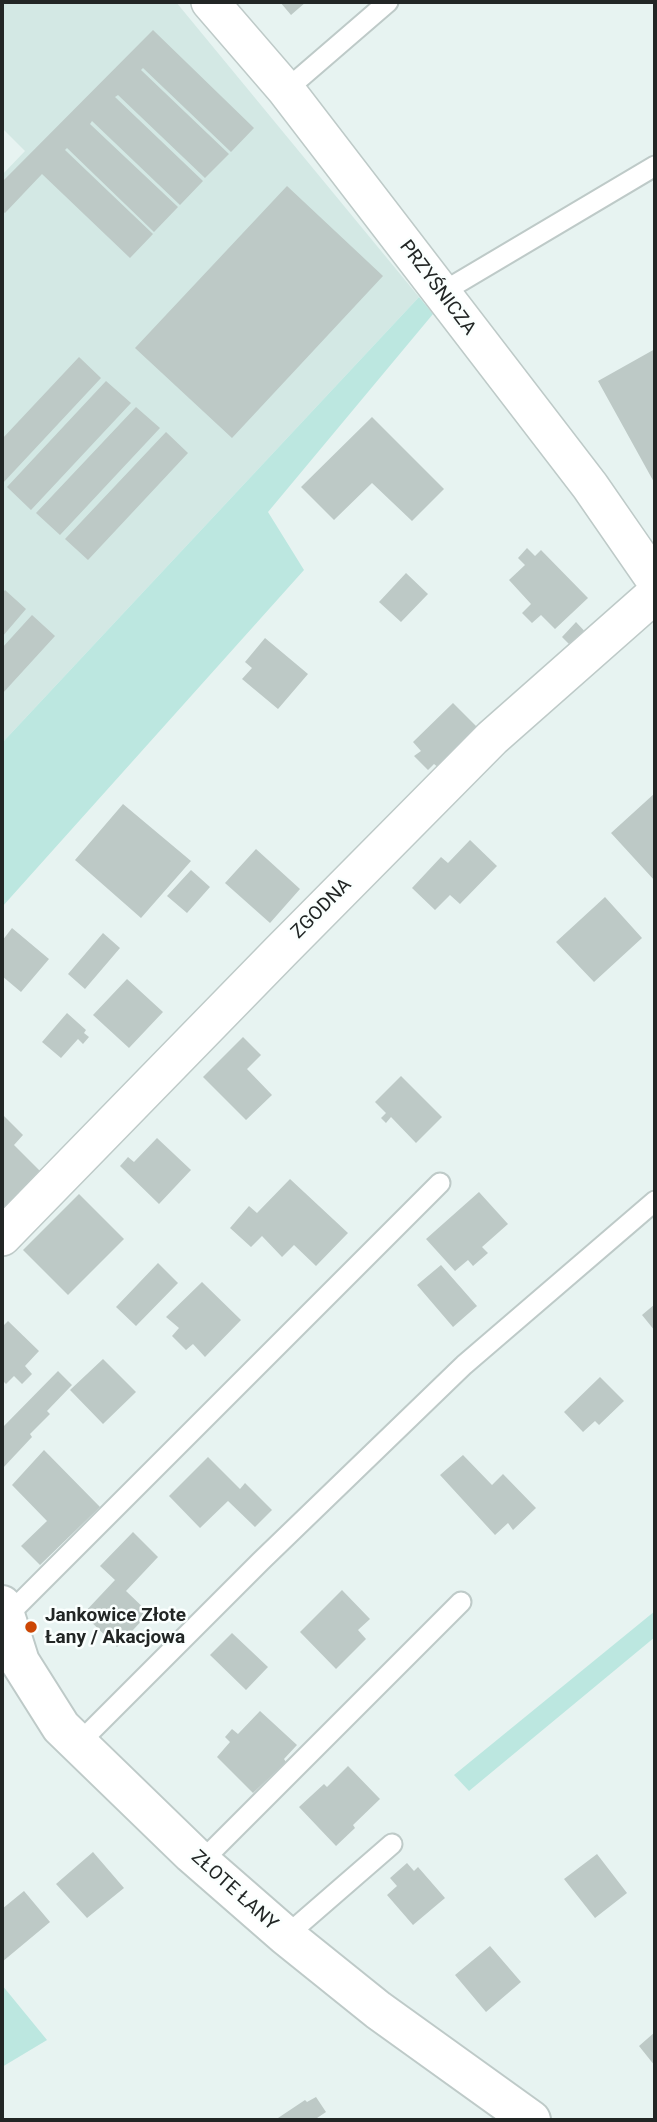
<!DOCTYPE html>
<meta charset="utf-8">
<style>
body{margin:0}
#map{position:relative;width:657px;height:2122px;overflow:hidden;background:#e7f3f1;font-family:Roboto,sans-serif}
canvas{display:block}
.frame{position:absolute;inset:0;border:4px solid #222625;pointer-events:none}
</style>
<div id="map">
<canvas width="657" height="2122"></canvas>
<div class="frame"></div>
</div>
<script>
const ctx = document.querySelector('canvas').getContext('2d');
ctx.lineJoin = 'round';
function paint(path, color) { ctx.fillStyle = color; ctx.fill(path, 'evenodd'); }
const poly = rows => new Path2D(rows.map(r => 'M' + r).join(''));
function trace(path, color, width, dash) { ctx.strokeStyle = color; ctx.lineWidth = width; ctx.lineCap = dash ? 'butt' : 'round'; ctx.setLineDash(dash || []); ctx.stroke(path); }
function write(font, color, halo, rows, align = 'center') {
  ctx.font = font + ' Roboto,sans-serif'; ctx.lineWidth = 5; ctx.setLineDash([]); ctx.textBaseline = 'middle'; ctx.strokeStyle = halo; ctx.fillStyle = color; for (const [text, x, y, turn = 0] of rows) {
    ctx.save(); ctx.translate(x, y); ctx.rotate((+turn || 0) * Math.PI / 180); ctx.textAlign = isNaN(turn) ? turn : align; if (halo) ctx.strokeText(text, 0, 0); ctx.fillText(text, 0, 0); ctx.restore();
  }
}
paint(poly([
 [2,2,176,2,419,297,2,743,2,175,25,151,2,128]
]), '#d3e8e4');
paint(poly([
 [419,297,433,314,268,512,304,570,2,907,2,743],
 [655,1611,655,1637,469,1791,454,1775],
 [2,1985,47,2040,2,2067]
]), '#bce7e0');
paint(poly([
 [280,2,306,2,291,15],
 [153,30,254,128,231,152,143,68,141,70,229,154,205,178,118,95,115,97,203,181,180,205,92,121,90,124,178,207,154,232,67,148,65,150,153,234,130,258,42,174,5,213,2,211,2,182],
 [287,186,383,276,232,438,135,348],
 [655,349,655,484,598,381],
 [79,357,101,378,2,484,2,439],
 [106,381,131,403,31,510,7,487],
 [136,407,160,428,60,535,36,513],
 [372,417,444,489,412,521,372,483,334,520,301,487],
 [166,432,188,453,88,560,65,539],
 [527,548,535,556,541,550,588,598,555,629,541,615,532,623,522,613,531,604,509,580,525,565,518,558],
 [406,573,428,594,401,622,379,602],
 [5,590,26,609,2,637,2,594],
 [32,615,55,636,2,694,2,648],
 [576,622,590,637,575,650,562,637],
 [265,638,308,674,278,709,242,679,252,668,245,662],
 [453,703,479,729,439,768,434,764,428,770,414,756,421,751,413,742],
 [655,793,655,881,611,833],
 [123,804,191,861,141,918,75,860],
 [470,840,497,866,460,904,450,895,435,910,412,888,441,857,448,863],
 [256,849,300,889,270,923,225,883],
 [191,870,210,887,187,913,167,896],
 [605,897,642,938,594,982,556,942],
 [12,928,49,959,21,992,2,976,2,941],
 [103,933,120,948,85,989,68,974],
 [127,979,163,1012,129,1048,93,1015],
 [67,1013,86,1030,84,1033,89,1037,83,1044,78,1039,61,1058,42,1042],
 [243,1037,261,1055,247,1069,272,1095,246,1120,203,1077],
 [401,1076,442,1117,416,1143,391,1117,386,1123,381,1118,386,1113,375,1102],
 [2,1114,23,1135,14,1145,40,1171,4,1207,2,1205],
 [157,1138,191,1170,159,1204,120,1166,128,1157,134,1162],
 [290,1179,348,1233,316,1266,294,1245,282,1257,262,1236,251,1247,230,1228,249,1206,257,1213],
 [479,1192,508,1224,482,1247,488,1253,473,1266,468,1260,455,1271,426,1239],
 [79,1194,124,1239,68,1295,23,1250],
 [158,1263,178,1283,136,1326,116,1307],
 [441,1265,477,1306,453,1327,417,1285],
 [202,1282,241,1320,205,1357,193,1344,186,1350,172,1336,179,1328,166,1317],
 [655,1304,655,1331,642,1315],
 [8,1321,39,1351,25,1366,32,1374,22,1384,14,1376,6,1384,2,1380,2,1327],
 [103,1359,136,1392,103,1424,70,1390],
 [58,1371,72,1385,47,1411,50,1414,30,1434,32,1437,2,1469,2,1428],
 [600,1377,624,1401,599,1425,595,1421,583,1432,564,1412],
 [44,1450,100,1507,40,1565,21,1546,47,1521,12,1485],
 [463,1455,492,1485,503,1474,536,1508,513,1530,508,1523,495,1535,440,1475],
 [208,1457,240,1489,245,1483,272,1510,255,1527,228,1501,200,1528,169,1496],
 [133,1532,158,1557,126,1591,149,1613,117,1647,83,1614,115,1580,100,1566],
 [342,1590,370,1619,358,1630,366,1639,336,1669,300,1632],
 [232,1633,268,1667,246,1690,210,1655],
 [260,1711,297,1745,284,1759,286,1762,253,1793,217,1757,230,1742,225,1737,232,1729,238,1734],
 [348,1766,380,1799,353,1825,355,1828,336,1846,299,1807,324,1784,327,1787],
 [93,1852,124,1888,87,1918,56,1884],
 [597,1854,627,1893,595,1918,564,1879],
 [407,1863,414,1871,418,1867,445,1898,413,1925,387,1895,397,1886,390,1878],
 [24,1891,50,1922,2,1962,2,1909],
 [490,1946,521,1982,486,2012,455,1975],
 [655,2032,655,2066,639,2046],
 [316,2097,326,2112,317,2118,319,2120,275,2120,305,2100,307,2102]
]), '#bdc9c6');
const service = poly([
 [286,90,388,2],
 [441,293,655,166],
 [6,1617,440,1183],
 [79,1743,261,1561,464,1365,655,1201],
 [201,1862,461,1602],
 [286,1936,392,1844]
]);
const minor = poly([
 [210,2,286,90,590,486,655,580],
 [2,1237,281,951,492,738,655,594]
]);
const tertiary = poly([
 [2,1605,20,1662,61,1727,192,1854,286,1936,378,2010,531,2120]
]);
trace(service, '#becac8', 23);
trace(minor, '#becac8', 40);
trace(tertiary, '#becac8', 42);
trace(service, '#fff', 19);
trace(minor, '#fff', 37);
trace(tertiary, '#fff', 38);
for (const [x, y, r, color] of [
 [31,1627,7,"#cc4705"]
]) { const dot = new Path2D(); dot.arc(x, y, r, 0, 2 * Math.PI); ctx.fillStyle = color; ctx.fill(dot); trace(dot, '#fafffe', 2.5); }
write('19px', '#222625', '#fafffe', [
 ["PRZYŚNICZA",437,288,53],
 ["ZGODNA",322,909,-45],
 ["ZŁOTE ŁANY",234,1891,42]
]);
write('bold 19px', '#222625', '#fafffe', [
 ["Jankowice Złote",45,1616],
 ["Łany / Akacjowa",45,1638]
], 'left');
</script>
